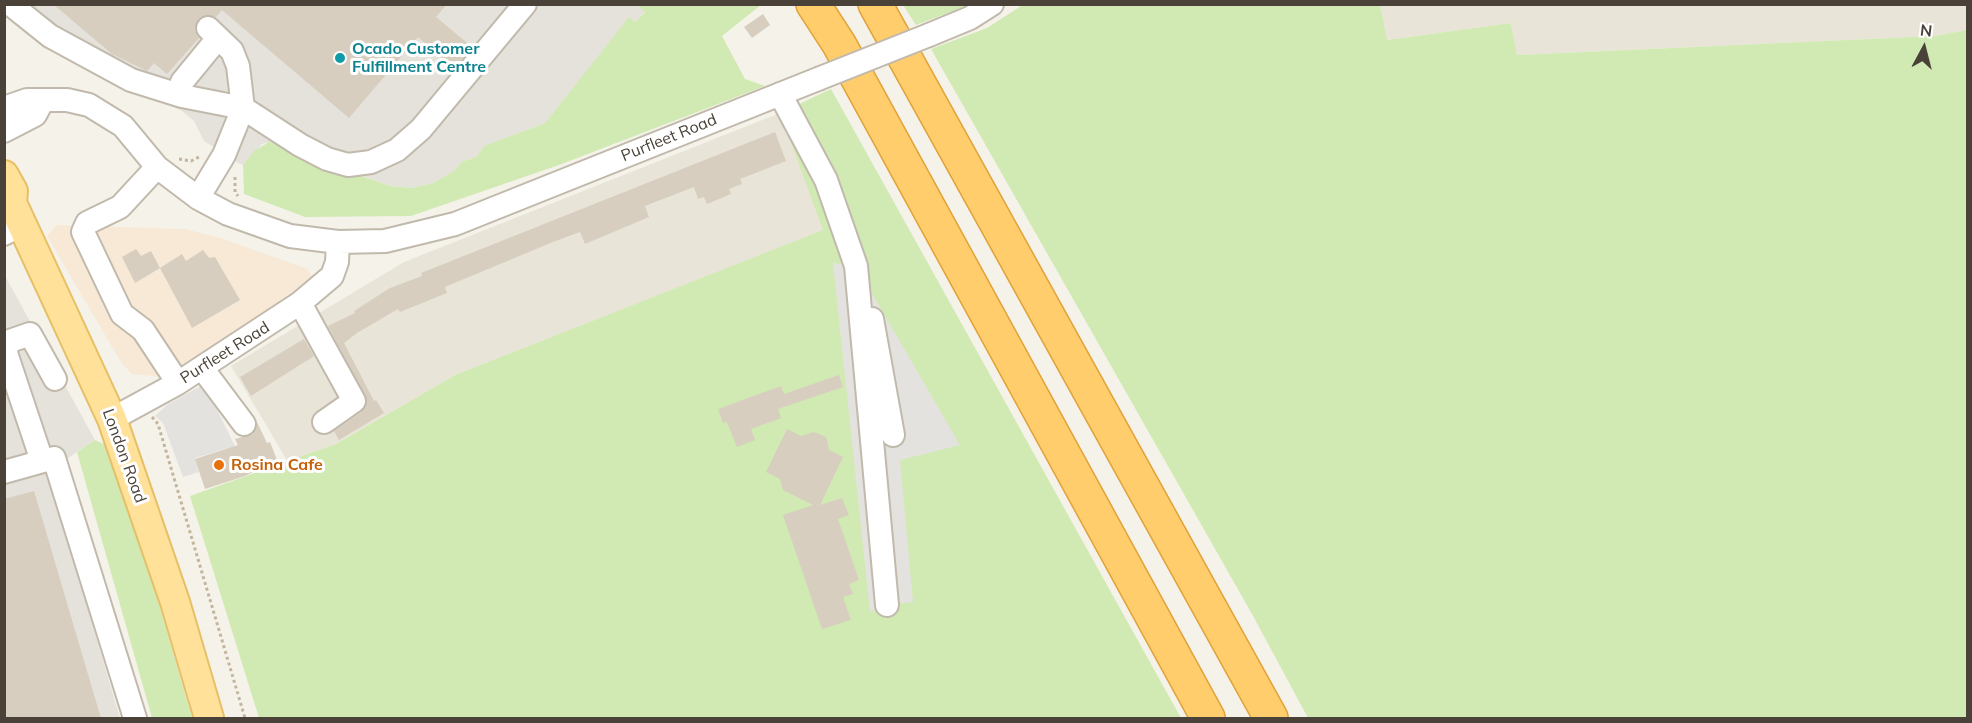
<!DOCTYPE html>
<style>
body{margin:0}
#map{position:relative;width:1972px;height:723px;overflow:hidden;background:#f5f2ea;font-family:Mulish,sans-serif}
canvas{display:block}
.frame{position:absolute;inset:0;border:6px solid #4a4238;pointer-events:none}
.north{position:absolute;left:1894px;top:18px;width:60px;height:60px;-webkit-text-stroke:4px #fff;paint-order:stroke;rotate:7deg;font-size:16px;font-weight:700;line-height:24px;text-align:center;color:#4a4238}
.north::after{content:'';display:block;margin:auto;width:21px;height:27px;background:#4a4238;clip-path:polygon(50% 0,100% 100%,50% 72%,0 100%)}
</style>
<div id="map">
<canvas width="1972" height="723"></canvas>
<div class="frame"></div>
<div class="north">N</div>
</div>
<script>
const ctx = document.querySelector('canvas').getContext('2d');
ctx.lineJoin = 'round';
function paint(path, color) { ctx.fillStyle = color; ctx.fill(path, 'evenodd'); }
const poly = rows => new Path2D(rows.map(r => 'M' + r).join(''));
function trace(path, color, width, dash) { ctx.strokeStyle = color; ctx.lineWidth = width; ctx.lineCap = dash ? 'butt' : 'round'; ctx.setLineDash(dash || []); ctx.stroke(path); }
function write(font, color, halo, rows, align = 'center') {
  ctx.font = font + ' Mulish,sans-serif'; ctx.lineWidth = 6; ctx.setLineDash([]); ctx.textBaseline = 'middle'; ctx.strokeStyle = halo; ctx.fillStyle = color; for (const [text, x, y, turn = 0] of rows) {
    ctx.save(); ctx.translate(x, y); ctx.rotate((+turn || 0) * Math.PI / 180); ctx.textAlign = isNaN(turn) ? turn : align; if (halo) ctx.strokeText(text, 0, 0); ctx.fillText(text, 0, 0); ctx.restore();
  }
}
paint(poly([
 [1967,4,1968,30,1934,36,1517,55,1511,23,1386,40,1380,5],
 [780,113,824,230,455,375,336,444,288,462,231,366,404,262]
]), '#e9e4d8');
paint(poly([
 [57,225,185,229,220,238,308,269,312,278,248,324,162,377,132,374,122,364,47,236]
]), '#f7e9d6');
paint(poly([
 [637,4,645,11,635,22,629,18,545,123,484,146,476,157,461,162,454,171,433,183,412,188,390,186,270,142,262,144,243,165,240,164,204,141,194,121,182,111,137,90,4,5],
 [4,274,95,440,47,472,120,718,5,718]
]), '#e5e1db');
paint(poly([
 [1024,4,1380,5,1387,40,1511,23,1517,55,1934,36,1967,30,1967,718,1308,718,1252,614,931,49,987,28],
 [637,5,761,5,722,36,745,79,765,86,559,165,411,216,305,217,244,194,243,165,254,151,269,142,284,144,306,156,390,186,412,188,433,183,454,171,461,162,476,157,484,146,545,123,629,17,635,22,645,12],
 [903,5,969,5,916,25],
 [831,89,1181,718,259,718,190,496,336,444,455,375,823,230,780,113],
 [95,440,114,449,192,718,152,718,77,452]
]), '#d1eab3');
paint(poly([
 [833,263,856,266,960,445,900,460,913,602,887,605,870,612],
 [204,384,235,446,195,458,199,472,183,477,163,423,155,416,167,405]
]), '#e4e2de');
paint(poly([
 [53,4,447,4,436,17,472,47,454,68,418,37,349,118,222,10,216,17,205,15,198,19,195,31,199,38,167,74,154,63,147,71,112,54],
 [763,14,770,25,752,38,744,27],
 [775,132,786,161,740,179,742,184,729,189,731,194,707,204,704,197,698,199,694,187,645,206,649,217,585,244,580,232,553,242,445,287,447,293,400,312,398,309,357,333,344,343,374,401,376,400,384,413,339,440,334,431,362,412,367,400,328,326,355,313,354,311,390,288,422,276,421,273],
 [136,249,141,256,151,251,160,268,135,283,122,257],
 [203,250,209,258,215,257,240,300,192,328,160,268,182,254,186,261],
 [304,339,314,356,251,396,240,377],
 [839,375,843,387,778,409,781,418,751,429,755,440,737,447,727,422,723,423,718,409,781,386,784,394],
 [257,422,267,443,270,442,277,460,245,476,205,489,195,459,238,445,235,439,253,434],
 [787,429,801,436,814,432,826,437,829,450,843,457,820,505,842,498,849,515,838,519,859,580,849,584,853,594,843,597,851,620,822,629,783,515,813,505,783,490,780,479,766,472],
 [34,491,92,688,101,718,4,718,4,499]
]), '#d7cebf');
const minor = poly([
 [10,4,50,36,131,80,182,96,243,108,300,145,327,159,348,165,371,162,397,150,421,129,525,4],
 [929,35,970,18,992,4],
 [780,94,826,180,856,266,887,605],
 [179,95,182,82,218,38],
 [4,108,27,100,67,100,89,105,123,126,157,167,198,198,228,214,290,236,338,242,385,241,455,224,818,79],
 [4,131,35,115,42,102],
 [157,167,120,207,87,223,83,232,122,314,143,330,178,383],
 [198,198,224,155,243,108,238,66,232,51,208,28],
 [4,234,22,224],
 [300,303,354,401,324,422],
 [872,319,893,435],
 [202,368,244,424],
 [112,419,178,383,300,303,332,276,337,262,338,242],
 [42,461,6,353,7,342,30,334,55,379],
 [4,472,54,458,135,718]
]);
const major = poly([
 [4,175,13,191,12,203,112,419,175,602,209,718]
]);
const highway = poly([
 [813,4,839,44,1208,718],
 [875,4,1271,718]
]);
trace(minor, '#c1baac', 26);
trace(major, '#e6bf67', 32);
trace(highway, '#e1a239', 36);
trace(poly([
 [179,159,191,161,199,157],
 [235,177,235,192,238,196],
 [152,417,158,424,245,718]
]), '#c3b59d', 3, [3, 3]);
trace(minor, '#fff', 22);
trace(major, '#ffe199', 28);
trace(highway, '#ffcd6b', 33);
const minorBridge = poly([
 [818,79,929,35]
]);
trace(minorBridge, '#c1baac', 26, []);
trace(minorBridge, '#fff', 22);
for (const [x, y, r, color] of [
 [340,58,6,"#0f9aa8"],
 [219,465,6,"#e8710a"]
]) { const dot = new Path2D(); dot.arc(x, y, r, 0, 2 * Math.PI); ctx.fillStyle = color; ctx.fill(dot); trace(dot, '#fff', 2); }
write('bold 16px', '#0d838f', '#fff', [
 ["Ocado Customer",352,49],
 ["Fulfillment Centre",352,67]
], 'left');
write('16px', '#4a4238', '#fff', [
 ["Purfleet Road",669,138,-22],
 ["Purfleet Road",225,353,-32],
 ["London Road",124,456,70]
]);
write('bold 16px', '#c56008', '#fff', [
 ["Rosina Cafe",231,465]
], 'left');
</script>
